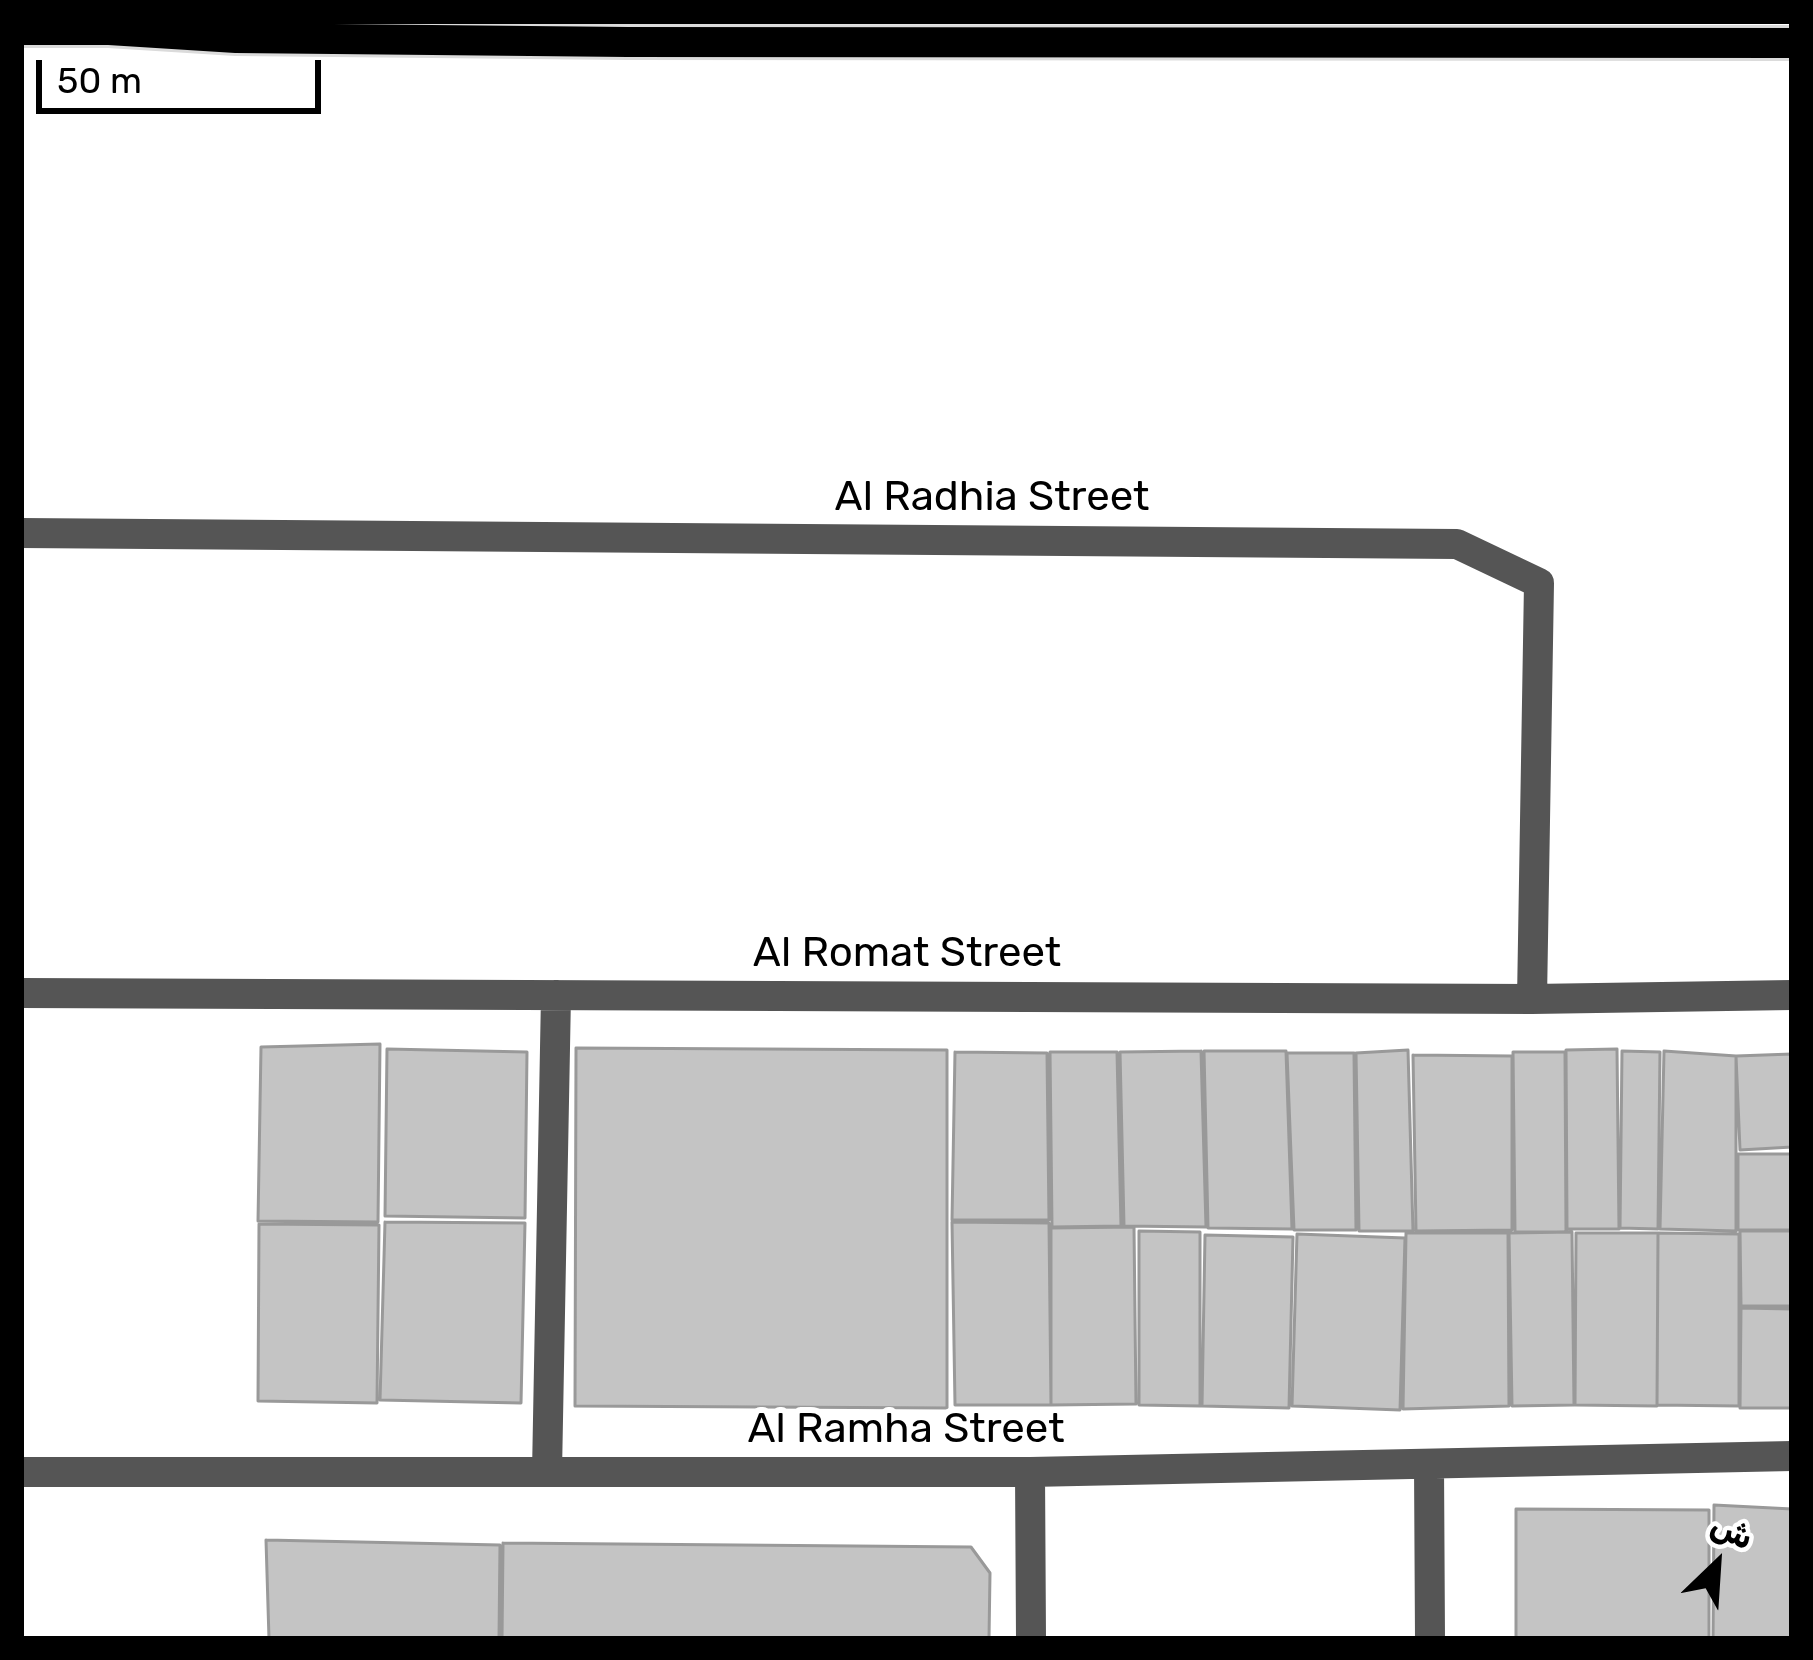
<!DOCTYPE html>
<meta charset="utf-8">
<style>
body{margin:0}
#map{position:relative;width:1813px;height:1660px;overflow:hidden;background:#fff;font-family:Rubik,Vazirmatn,sans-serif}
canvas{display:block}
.frame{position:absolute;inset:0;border:24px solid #000;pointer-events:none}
.north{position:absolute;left:1657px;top:1504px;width:120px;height:120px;-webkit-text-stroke:9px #fff;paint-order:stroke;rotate:25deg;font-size:33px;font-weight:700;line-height:48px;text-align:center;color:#000}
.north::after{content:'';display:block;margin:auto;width:42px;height:54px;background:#000;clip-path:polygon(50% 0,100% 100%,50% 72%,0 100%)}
.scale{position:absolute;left:36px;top:60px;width:285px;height:54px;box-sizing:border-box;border:6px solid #000;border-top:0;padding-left:15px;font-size:36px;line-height:42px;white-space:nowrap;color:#000;-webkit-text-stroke:9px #fff;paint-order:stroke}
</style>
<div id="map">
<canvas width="1813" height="1660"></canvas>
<div class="frame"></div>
<div class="north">ش</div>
<div class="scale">50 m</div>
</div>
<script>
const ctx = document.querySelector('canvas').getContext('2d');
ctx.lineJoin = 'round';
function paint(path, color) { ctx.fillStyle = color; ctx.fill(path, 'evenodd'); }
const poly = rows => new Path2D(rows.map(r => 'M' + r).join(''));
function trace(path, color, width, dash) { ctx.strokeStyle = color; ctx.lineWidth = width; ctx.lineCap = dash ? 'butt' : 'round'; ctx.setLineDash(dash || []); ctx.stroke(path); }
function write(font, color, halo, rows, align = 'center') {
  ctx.font = font + ' Rubik,sans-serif'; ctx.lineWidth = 12; ctx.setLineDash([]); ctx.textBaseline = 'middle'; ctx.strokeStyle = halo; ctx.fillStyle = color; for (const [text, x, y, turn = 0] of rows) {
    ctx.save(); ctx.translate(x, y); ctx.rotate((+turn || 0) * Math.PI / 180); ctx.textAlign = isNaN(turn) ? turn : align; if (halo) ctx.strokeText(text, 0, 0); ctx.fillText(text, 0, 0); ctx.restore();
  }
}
const building = poly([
 [380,1044,378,1222,258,1221,261,1047,380,1044],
 [576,1048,947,1050,947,1408,575,1406,576,1048],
 [387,1049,527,1052,525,1218,385,1216,387,1049],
 [1617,1049,1619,1229,1567,1229,1566,1050,1617,1049],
 [1408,1050,1413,1231,1359,1231,1356,1053,1408,1050],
 [1201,1051,1206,1227,1124,1226,1120,1052,1201,1051],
 [1204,1051,1286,1051,1292,1229,1208,1228,1204,1051],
 [1622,1051,1660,1052,1658,1229,1620,1228,1622,1051],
 [1664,1051,1736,1056,1736,1231,1660,1229,1664,1051],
 [955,1052,1047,1053,1049,1220,952,1220,955,1052],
 [1050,1052,1117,1052,1121,1226,1052,1227,1050,1052],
 [1513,1052,1565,1052,1566,1232,1515,1232,1513,1052],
 [1287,1053,1354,1053,1356,1230,1294,1230,1287,1053],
 [1792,1054,1792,1147,1740,1150,1736,1056,1792,1054],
 [1413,1055,1512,1056,1512,1230,1416,1231,1413,1055],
 [1738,1154,1792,1154,1792,1230,1738,1230,1738,1154],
 [385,1222,525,1223,521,1403,380,1400,385,1222],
 [952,1222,1049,1223,1051,1405,955,1405,952,1222],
 [259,1224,379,1225,377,1403,258,1401,259,1224],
 [1134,1227,1136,1404,1051,1405,1051,1228,1134,1227],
 [1139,1231,1200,1232,1200,1406,1139,1405,1139,1231],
 [1740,1231,1792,1231,1792,1306,1741,1306,1740,1231],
 [1572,1232,1574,1405,1512,1406,1509,1233,1572,1232],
 [1406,1233,1508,1233,1509,1406,1403,1409,1406,1233],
 [1576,1233,1658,1233,1657,1406,1575,1405,1576,1233],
 [1658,1233,1739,1234,1739,1406,1657,1405,1658,1233],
 [1297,1234,1405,1238,1400,1410,1292,1406,1297,1234],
 [1205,1235,1293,1237,1289,1408,1202,1406,1205,1235],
 [1741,1308,1792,1309,1792,1408,1740,1408,1741,1308],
 [1714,1505,1792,1509,1792,1639,1713,1639,1714,1505],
 [1516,1509,1709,1510,1709,1639,1516,1639,1516,1509],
 [266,1540,500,1545,499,1639,269,1639,266,1540],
 [503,1543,971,1547,990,1573,989,1639,502,1639,503,1543]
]);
paint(building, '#c4c4c4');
trace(building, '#999', 3);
const major = poly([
 [21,30,109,30,236,38,628,42,1792,43]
]);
trace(major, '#dbdbdb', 36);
trace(poly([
 [21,533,1457,544,1539,583,1532,999],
 [21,993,1532,999,1792,995],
 [1429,1465,1430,1639],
 [21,1472,1030,1472,1792,1456],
 [547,1472,556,995],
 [1030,1472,1031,1639]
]), '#555', 30);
trace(major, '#000', 30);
write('42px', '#000', '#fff', [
 ["Al Radhia Street",992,498],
 ["Al Romat Street",907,954],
 ["Al Ramha Street",906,1430]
]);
</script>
